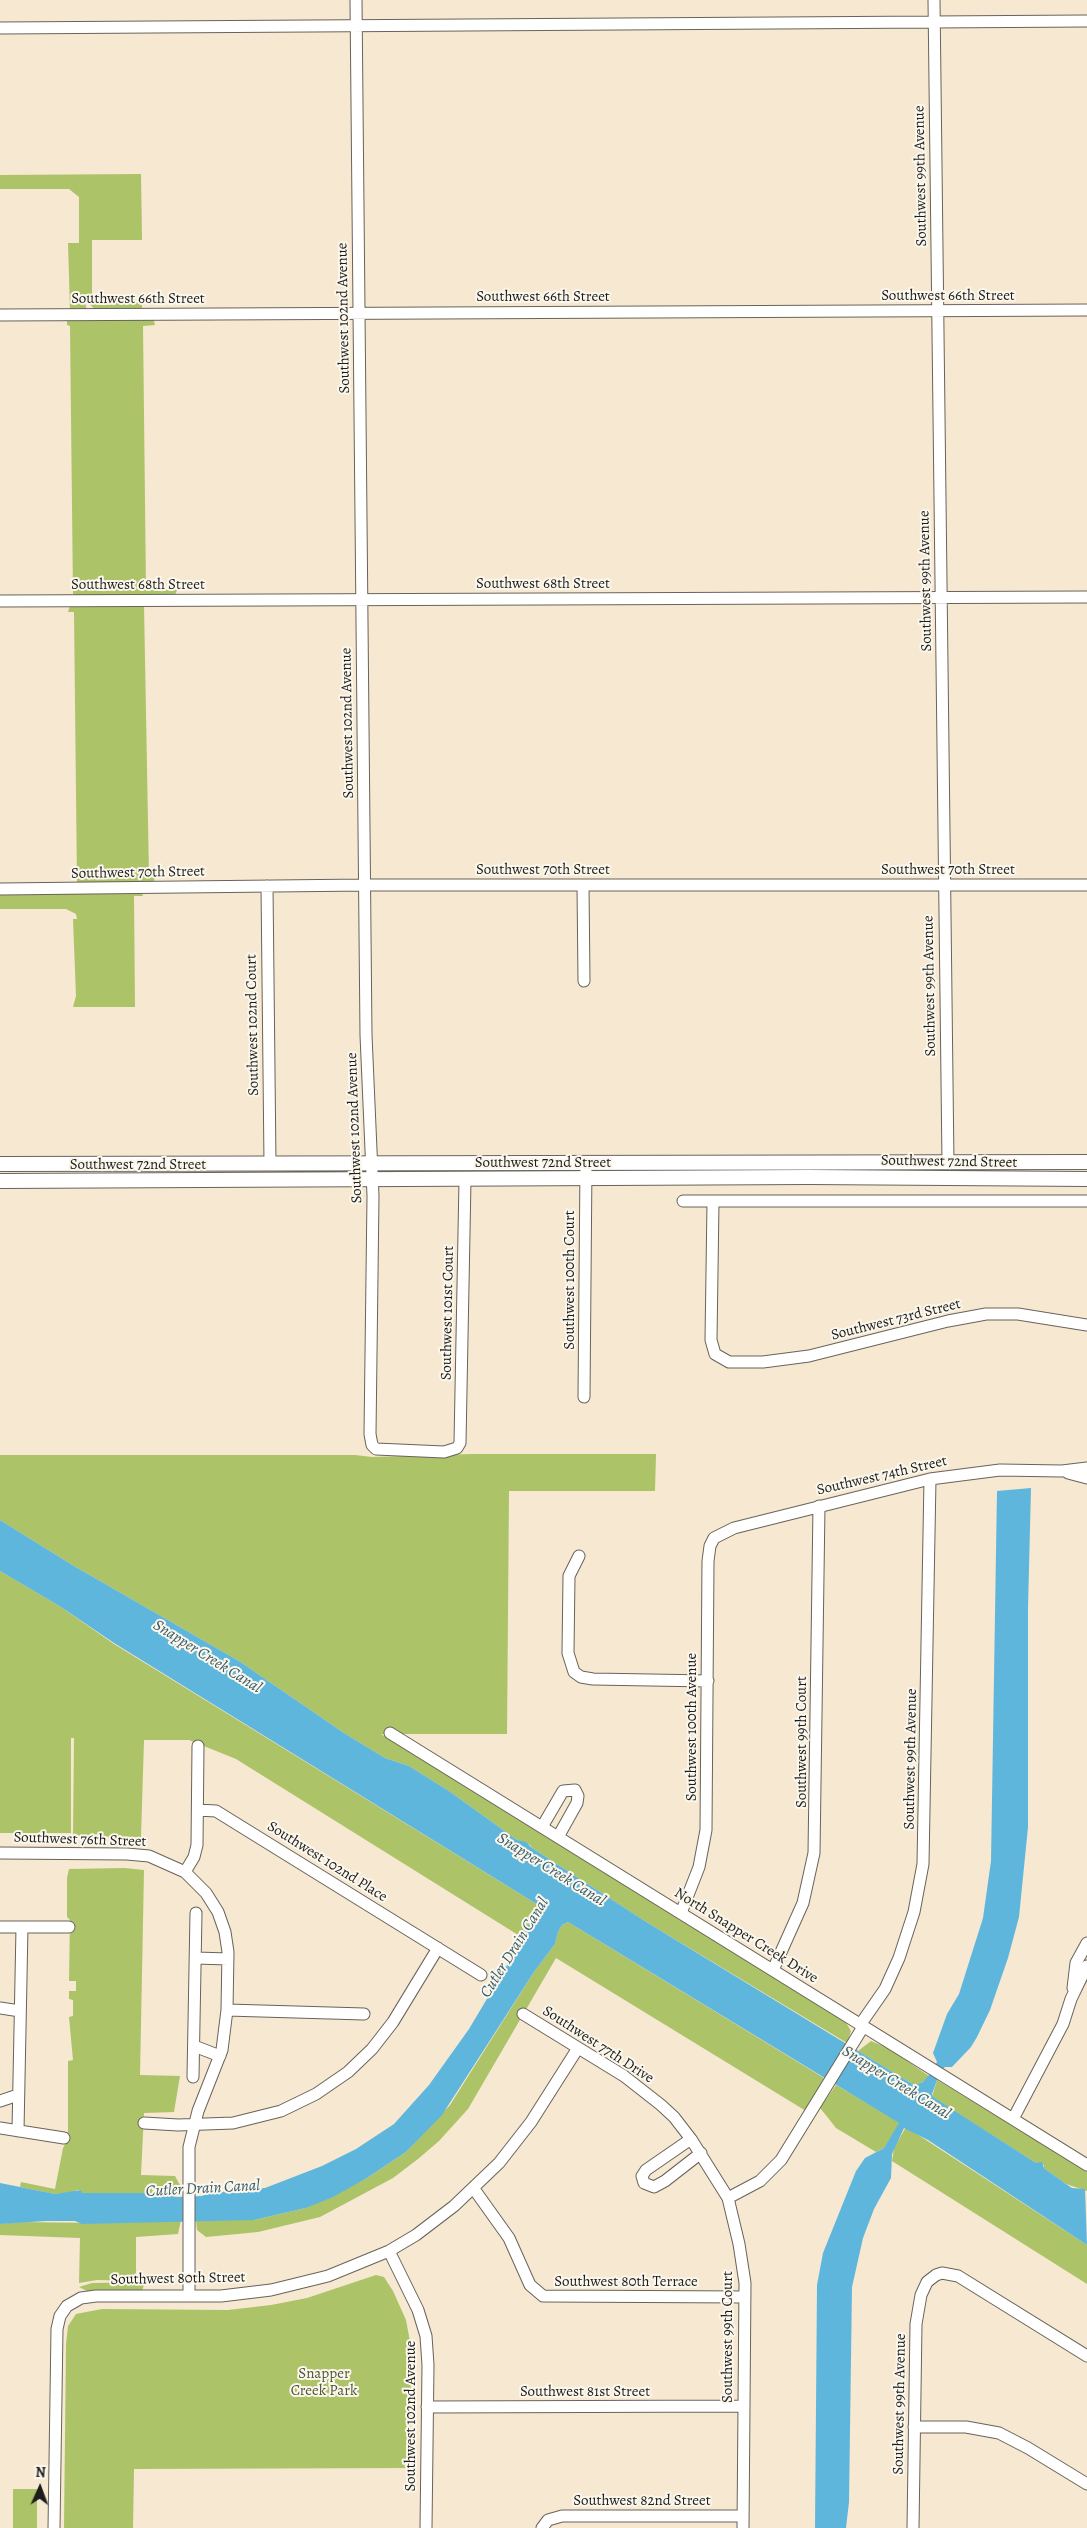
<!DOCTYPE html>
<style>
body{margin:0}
#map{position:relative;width:1087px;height:2528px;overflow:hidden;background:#f6e8d1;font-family:Alegreya,serif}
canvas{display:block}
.north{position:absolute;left:15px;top:2463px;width:50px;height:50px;-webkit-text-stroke:4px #fbf7ec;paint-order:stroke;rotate:2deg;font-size:14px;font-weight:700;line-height:20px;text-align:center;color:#1c1c1c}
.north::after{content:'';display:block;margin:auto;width:18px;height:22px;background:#1c1c1c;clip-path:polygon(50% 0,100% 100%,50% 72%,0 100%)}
</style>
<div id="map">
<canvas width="1087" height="2528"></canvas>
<div class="north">N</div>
</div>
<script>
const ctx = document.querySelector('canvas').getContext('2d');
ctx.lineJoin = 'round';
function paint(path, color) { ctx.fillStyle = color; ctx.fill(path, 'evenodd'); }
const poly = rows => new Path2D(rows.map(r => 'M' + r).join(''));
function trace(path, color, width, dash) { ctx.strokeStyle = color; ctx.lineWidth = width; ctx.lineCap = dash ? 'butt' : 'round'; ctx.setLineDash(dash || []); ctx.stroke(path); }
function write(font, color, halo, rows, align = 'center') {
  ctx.font = font + ' Alegreya,serif'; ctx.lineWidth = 4; ctx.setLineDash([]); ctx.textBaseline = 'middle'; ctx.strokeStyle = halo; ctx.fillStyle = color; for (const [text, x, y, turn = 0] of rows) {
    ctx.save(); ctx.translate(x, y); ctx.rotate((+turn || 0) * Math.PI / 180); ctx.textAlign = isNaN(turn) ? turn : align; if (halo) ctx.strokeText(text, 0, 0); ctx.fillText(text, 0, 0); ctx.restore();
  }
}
paint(poly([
 [141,174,142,240,92,240,92,302,142,303,142,310,95,310,89,303,85,303,87,310,70,310,68,243,79,243,79,197,69,189,0,189,0,175],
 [153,318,155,325,143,326,146,590,177,590,176,593,174,596,78,596,73,594,70,326,67,325,67,319],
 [70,605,144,605,149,876,155,876,154,882,77,883,74,612,68,612],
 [141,891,143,896,134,896,135,1007,73,1007,76,996,73,919,77,919,76,914,66,909,0,909,0,892],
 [472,1454,656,1454,655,1491,509,1491,507,1734,381,1734,845,2021,851,2031,847,2043,648,1923,532,1848,530,1845,517,1840,449,1791,409,1766,385,1758,344,1733,239,1661,74,1566,0,1520,0,1455,355,1455,372,1457],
 [0,1571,61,1607,114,1644,543,1908,534,1921,527,1926,523,1938,236,1759,189,1740,144,1740,141,1837,73,1836,74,1738,71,1738,71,1833,0,1833],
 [125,1868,144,1870,140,2075,180,2076,174,2112,144,2113,141,2175,175,2176,181,2187,181,2196,81,2193,81,2190,77,2190,71,2193,54,2194,20,2187,21,2182,55,2189,63,2148,68,2139,68,2061,73,2060,69,2017,73,2016,73,2000,69,1999,69,1991,76,1991,76,1981,69,1981,70,1920,67,1917,67,1878,69,1869],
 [568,1922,824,2078,806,2111,556,1958,468,2109,439,2141,418,2159,393,2178,320,2217,258,2232,206,2237,197,2230,196,2220,254,2220,306,2208,367,2178,406,2152,450,2105,534,1972,555,1944,558,1932,562,1925],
 [871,2041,888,2048,929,2076,923,2082,914,2085,858,2051],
 [937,2080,1087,2171,1087,2191,1066,2184,1044,2168,1044,2165,1036,2163,932,2097],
 [836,2085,900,2123,884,2148,876,2152,836,2128,825,2114,820,2108],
 [906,2127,1087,2245,1087,2284,892,2161,894,2148],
 [181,2220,178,2234,136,2237,136,2281,97,2280,79,2283,80,2238,0,2235,0,2224,16,2222,99,2223],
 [376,2275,384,2277,393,2291,406,2320,411,2347,410,2468,134,2469,133,2528,64,2528,66,2344,68,2326,76,2314,102,2309,228,2310,271,2305,307,2298],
 [145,2282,142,2291,87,2291,79,2287,92,2283],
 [13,2489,37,2489,37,2528,13,2528]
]), '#acc368');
paint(poly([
 [1031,1488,1028,1608,1028,1827,1019,1917,1008,1958,990,2010,977,2037,971,2047,952,2067,945,2067,940,2072,932,2094,933,2097,1036,2163,1042,2162,1044,2168,1066,2184,1072,2188,1085,2189,1087,2245,928,2140,904,2128,892,2154,891,2178,874,2209,863,2238,852,2287,849,2502,846,2528,815,2528,817,2285,823,2253,856,2171,865,2158,884,2148,899,2123,568,1922,562,1925,558,1932,555,1944,534,1972,442,2115,406,2152,367,2178,333,2197,306,2208,254,2220,82,2224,75,2221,46,2221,0,2224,0,2183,55,2194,81,2190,82,2193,160,2193,177,2197,202,2196,209,2193,265,2188,322,2166,356,2149,394,2124,429,2085,469,2029,522,1940,527,1926,534,1921,543,1908,114,1643,61,1607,0,1571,0,1520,74,1566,239,1661,344,1733,385,1758,409,1766,449,1791,517,1840,526,1842,532,1848,648,1923,914,2085,923,2082,929,2075,937,2062,933,2053,947,2014,959,1994,983,1918,991,1861,997,1491]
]), '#5fb6dc');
const minor = poly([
 [356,0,366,1035,373,1196,370,1434,372,1445,376,1449,444,1452,457,1448,460,1443,465,1180],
 [934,0,948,1162],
 [0,28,1087,21],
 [0,315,1087,310],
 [0,601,1087,597],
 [583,885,584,981],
 [267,886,270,1164],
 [0,889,365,885,1087,885],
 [683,1201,1087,1201],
 [713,1202,711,1340,715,1354,729,1362,763,1362,809,1356,948,1321,986,1314,1018,1314,1087,1325],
 [584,1397,586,1163],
 [1068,1473,1087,1478],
 [579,1556,569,1576,568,1653,574,1672,581,1677,593,1679,708,1681],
 [390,1733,1087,2165],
 [198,1810,216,1811,481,1975],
 [542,1827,563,1791,575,1790,578,1796,577,1803,558,1837],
 [0,1853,127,1854,149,1856,185,1872,206,1893,218,1912,225,1932,228,1952,227,2010,222,2050,198,2111,189,2147,189,2296],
 [185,1872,194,1857,197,1845,198,1746],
 [681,1913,699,1867,706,1830,708,1561,710,1546,714,1538,734,1528,930,1479,1000,1470,1062,1471,1087,1468],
 [0,1927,22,1927,18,2131],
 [22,1927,69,1927],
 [196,1958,228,1959],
 [773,1970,803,1903,814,1853,819,1506],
 [1073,1988,1076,1963,1087,1943],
 [0,2008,20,2011],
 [227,2010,364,2014],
 [523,2014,624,2076,661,2105,674,2117,691,2139,728,2198,739,2244,745,2283,743,2528],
 [860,2025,885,1989,899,1958,914,1912,923,1864,930,1479],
 [194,2046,220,2056],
 [193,2077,196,1913],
 [0,2101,18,2095],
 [1013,2119,1063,2024,1071,1999,1087,1966],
 [144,2123,178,2125,233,2123,281,2111,316,2094,348,2072,372,2049,393,2022,438,1948],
 [0,2128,64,2138],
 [691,2139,646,2170,642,2176,644,2183,654,2187,665,2181,701,2153],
 [474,2189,509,2238,530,2285,543,2296,745,2297],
 [728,2198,760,2181,781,2160,863,2027],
 [389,2251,418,2310,426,2336,428,2365,426,2528],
 [427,2407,744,2406],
 [914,2427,966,2427,999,2433,1028,2448,1087,2484],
 [54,2528,57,2329,60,2316,67,2306,81,2298,96,2296,221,2296,271,2290,328,2276,389,2251,416,2235,454,2206,499,2163,531,2122,578,2048],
 [542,2528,548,2520,562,2516,743,2516],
 [913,2528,916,2324,921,2295,927,2282,936,2275,942,2273,958,2276,1087,2356]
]);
const major = poly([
 [0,1164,1087,1162],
 [0,1181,809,1177,1087,1179]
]);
trace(minor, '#68635b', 13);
trace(major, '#68635b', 16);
trace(minor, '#fff', 11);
trace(major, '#fff', 14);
write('15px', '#1c1c1c', '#fbf7ec', [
 ["Southwest 99th Avenue",921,176,-91],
 ["Southwest 66th Street",948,296],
 ["Southwest 66th Street",543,297],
 ["Southwest 66th Street",138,299],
 ["Southwest 102nd Avenue",344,318,-91],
 ["Southwest 99th Avenue",926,581,-91],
 ["Southwest 68th Street",543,584],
 ["Southwest 68th Street",138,585],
 ["Southwest 102nd Avenue",348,723,-91],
 ["Southwest 70th Street",543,870],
 ["Southwest 70th Street",948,870],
 ["Southwest 70th Street",138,873,-1],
 ["Southwest 99th Avenue",930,986,-91],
 ["Southwest 102nd Court",253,1025,-91],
 ["Southwest 102nd Avenue",355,1128,-92],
 ["Southwest 72nd Street",949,1162,1],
 ["Southwest 72nd Street",543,1163],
 ["Southwest 72nd Street",138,1165],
 ["Southwest 100th Court",570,1280,-90],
 ["Southwest 101st Court",448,1313,-89],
 ["Southwest 73rd Street",896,1320,-14],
 ["Southwest 74th Street",882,1476,-13],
 ["Southwest 100th Avenue",692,1727,-90],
 ["Southwest 99th Court",802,1742,-90],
 ["Southwest 99th Avenue",911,1759,-89],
 ["Southwest 76th Street",80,1840,2],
 ["Southwest 102nd Place",327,1862,32],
 ["North Snapper Creek Drive",746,1936,32],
 ["Southwest 77th Drive",598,2045,33],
 ["Southwest 80th Street",178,2279,-1],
 ["Southwest 80th Terrace",626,2282],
 ["Southwest 99th Court",728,2337,-90],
 ["Southwest 81st Street",585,2392],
 ["Southwest 99th Avenue",900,2404,-89],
 ["Southwest 102nd Avenue",411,2416,-90],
 ["Southwest 82nd Street",642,2501]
]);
write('15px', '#4e5637', '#fbf7ec', [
 ["Snapper",324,2374],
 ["Creek Park",324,2391]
]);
write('italic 16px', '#375a69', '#fbf7ec', [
 ["Snapper Creek Canal",207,1657,32],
 ["Snapper Creek Canal",551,1870,32],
 ["Cutler Drain Canal",515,1948,-58],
 ["Snapper Creek Canal",896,2083,32],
 ["Cutler Drain Canal",203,2189,-3]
]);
</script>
